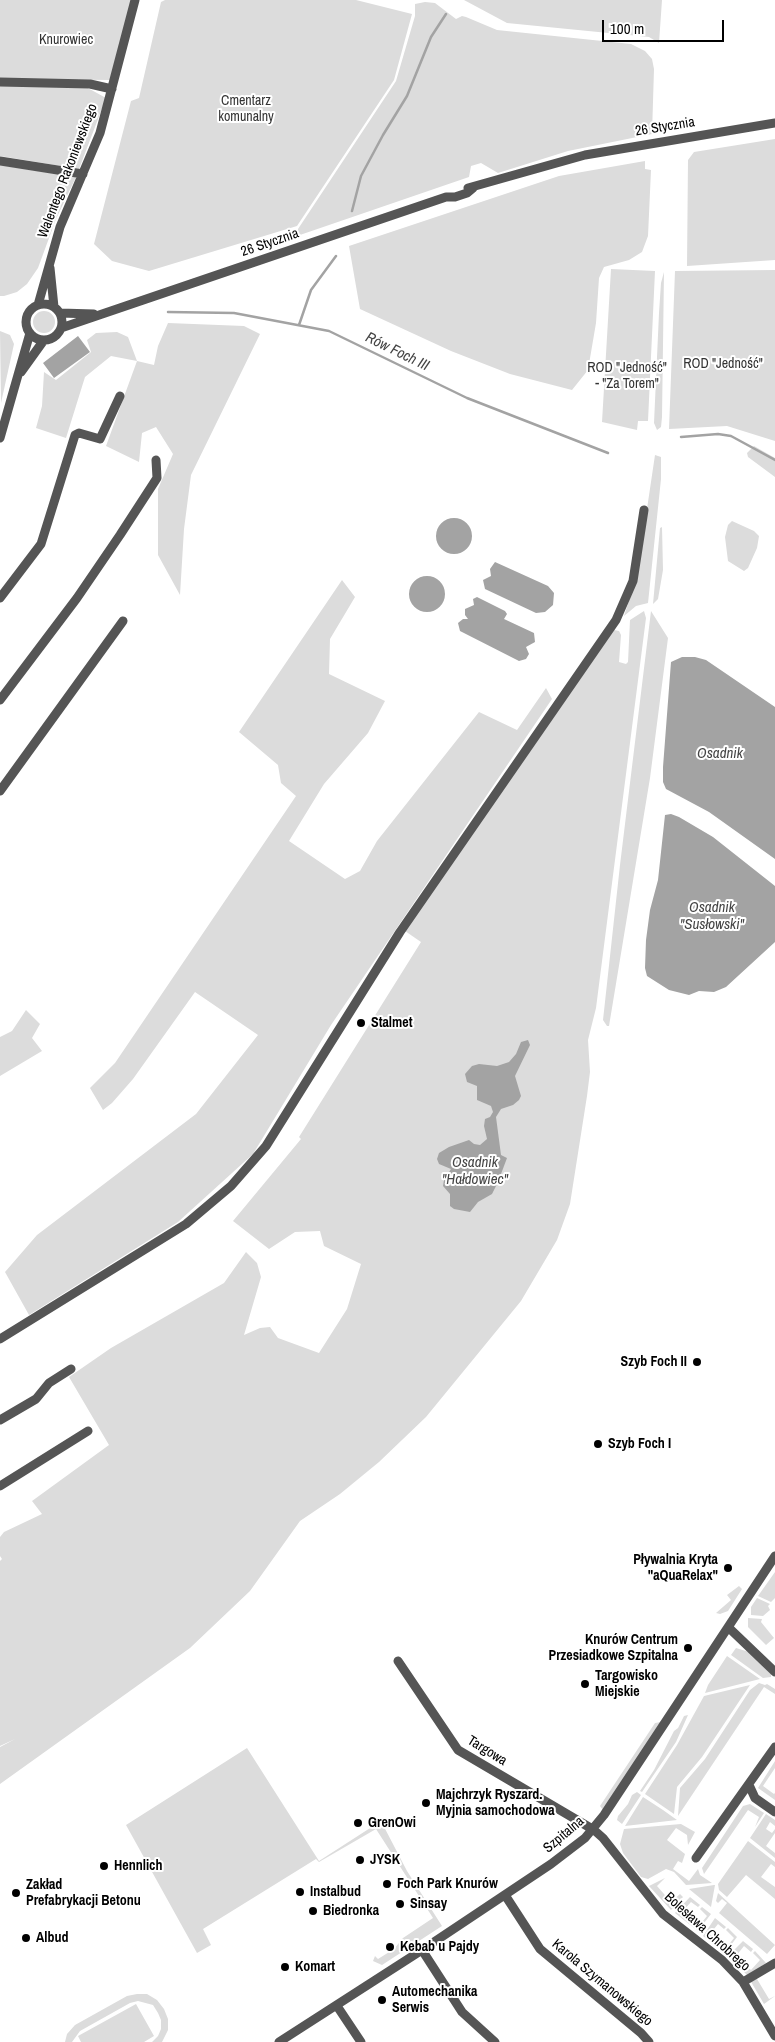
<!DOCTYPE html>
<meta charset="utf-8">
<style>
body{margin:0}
#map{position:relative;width:775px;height:2042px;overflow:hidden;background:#fff;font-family:"Archivo Narrow",sans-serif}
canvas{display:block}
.scale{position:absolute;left:602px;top:20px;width:122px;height:22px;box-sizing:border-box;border:2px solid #000;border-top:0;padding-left:6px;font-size:15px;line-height:18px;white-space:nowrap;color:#000;-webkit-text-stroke:4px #fff;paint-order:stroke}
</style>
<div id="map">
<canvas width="775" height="2042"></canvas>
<div class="scale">100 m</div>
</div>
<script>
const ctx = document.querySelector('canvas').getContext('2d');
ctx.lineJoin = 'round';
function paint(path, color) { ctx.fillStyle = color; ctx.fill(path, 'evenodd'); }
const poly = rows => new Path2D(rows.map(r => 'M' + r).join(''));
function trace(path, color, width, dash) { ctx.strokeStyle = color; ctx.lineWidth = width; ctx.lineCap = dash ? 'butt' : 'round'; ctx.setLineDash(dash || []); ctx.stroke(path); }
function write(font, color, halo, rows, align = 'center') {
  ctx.font = font + ' "Archivo Narrow",sans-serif'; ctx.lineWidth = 4; ctx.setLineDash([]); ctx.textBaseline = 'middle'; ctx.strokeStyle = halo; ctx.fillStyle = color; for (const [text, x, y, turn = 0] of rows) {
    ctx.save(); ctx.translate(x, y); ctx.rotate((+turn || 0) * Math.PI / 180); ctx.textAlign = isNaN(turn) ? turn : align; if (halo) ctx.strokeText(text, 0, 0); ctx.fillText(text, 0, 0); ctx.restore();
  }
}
paint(poly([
 [0,0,131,0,110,80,0,79],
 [165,0,356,0,412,14,394,80,297,226,149,271,112,261,94,244,131,101,139,98,161,2],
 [464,0,662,0,659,43,649,37,507,23],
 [425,2,435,3,456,19,462,16,466,17,497,30,631,44,645,51,652,59,654,69,652,134,568,151,498,173,481,163,471,166,469,177,297,236,298,229,396,81,415,16,415,4],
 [0,85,86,87,106,98,79,169,0,156],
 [775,139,775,260,687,266,688,160,694,152],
 [645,161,645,169,651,170,648,236,642,252,629,260,604,267,599,278,596,323,588,370,572,390,510,374,451,351,360,309,349,246,559,176],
 [0,165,76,177,56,219,38,268,27,284,17,292,4,296,0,296],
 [611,269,655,271,648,421,638,421,637,430,602,422],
 [775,270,775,441,727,426,669,429,675,271],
 [664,272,662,417,661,427,657,430,654,423,659,313,661,283],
 '33 322a11 11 0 1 1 22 0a11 11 0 1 1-22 0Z',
 [168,323,244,326,260,334,191,475,184,529,180,595,158,555,158,489,173,454,156,427,142,433,139,462,106,446,137,361,111,356,85,377,66,438,36,428,42,406,44,372,56,380,91,352,87,340,96,333,117,332,128,337,137,361,154,365,158,346],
 [0,331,10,335,14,344,1,403],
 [754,446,775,458,775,477,748,457,747,453],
 [655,455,661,457,661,479,648,603,636,606,624,616,637,576],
 [732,521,754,531,759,536,757,548,748,568,744,571,728,561,725,537,728,525],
 [662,527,663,570,658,599,653,604,660,528],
 [342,580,355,597,330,639,329,674,385,701,368,733,324,784,289,841,345,879,360,871,377,841,479,712,517,730,546,688,552,699,331,1025,253,1154,178,1222,29,1315,5,1272,37,1235,196,1114,258,1035,195,992,133,1079,112,1103,103,1110,90,1088,115,1063,296,796,281,783,278,765,239,732],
 [644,611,646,618,596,1008,588,1040,590,1072,587,1096,570,1204,557,1240,521,1301,426,1417,379,1462,340,1494,300,1521,250,1591,190,1648,0,1784,0,1747,15,1739,0,1746,0,1561,2,1559,0,1556,0,1537,4,1532,42,1514,32,1501,109,1445,69,1377,111,1348,224,1283,246,1252,257,1263,261,1277,244,1335,260,1328,270,1327,278,1338,319,1353,347,1309,361,1264,324,1246,320,1231,295,1232,269,1249,233,1221,301,1139,299,1137,421,942,405,931,614,630,619,631,621,635,619,662,626,664,628,662,630,620],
 [651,611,668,638,650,778,609,1026,607,1026,603,1020,620,865],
 [26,1010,40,1024,32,1038,42,1051,0,1076,0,1037,12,1031],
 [775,1572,775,1598,771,1602,758,1596],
 [739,1586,742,1589,728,1611,720,1614,716,1613,731,1600,727,1595],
 [757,1598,770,1604,768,1606,770,1610,763,1616,751,1615,751,1607],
 [748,1618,762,1619,761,1622,774,1638,766,1645,748,1627],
 [736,1648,749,1652,771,1674,771,1677,763,1678,731,1655],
 [727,1656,760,1679,705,1693,708,1685],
 [759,1683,765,1685,767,1684,775,1689,775,1694,764,1687,678,1816,680,1788,705,1759,750,1690],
 [750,1685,702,1757,677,1787,674,1814,645,1794,677,1745,704,1696],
 [688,1715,676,1742,642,1792,640,1791,654,1770,674,1731,678,1728,684,1716],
 [661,1722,603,1810,600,1806,655,1723],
 [247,1748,319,1861,381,1821,407,1871,442,1926,382,1965,373,1961,375,1956,378,1959,394,1949,403,1938,433,1918,376,1829,319,1862,316,1859,203,1929,211,1945,197,1953,126,1825],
 [775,1761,775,1768,763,1786,774,1794,775,1793,775,1800,758,1788],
 [637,1792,641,1795,622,1824,617,1820,618,1816,628,1804,632,1795],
 [643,1797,663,1810,677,1820,625,1826],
 [750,1804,764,1813,755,1827,759,1817,748,1810,704,1874,702,1868,743,1806],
 [766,1814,775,1820,775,1826,770,1822,766,1829,772,1833,775,1829,775,1833,766,1846,775,1853,775,1858,750,1838],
 [681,1824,695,1832,688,1845,687,1835,676,1828,667,1840,685,1854,682,1863,678,1861,673,1869,689,1881,698,1869,700,1875,712,1883,686,1885,674,1872,666,1869,648,1879,641,1877,623,1853,620,1844,624,1829],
 [748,1841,775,1862,775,1867,771,1864,761,1877,775,1887,775,1899,746,1875,727,1897,719,1890,718,1884],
 [665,1878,657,1886,671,1902,680,1894,683,1897,671,1910,649,1886],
 [715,1885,711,1907,689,1889,714,1885],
 [718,1893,775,1945,767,1954,719,1913,727,1903,722,1899,718,1903,716,1901],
 [690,1897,700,1905,698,1907,691,1902,682,1912,699,1926,707,1916,700,1909,702,1907,711,1914,698,1931,675,1913],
 [715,1918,726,1927,724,1929,718,1924,710,1934,726,1948,734,1938,726,1930,728,1928,737,1937,725,1953,703,1936],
 [743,1941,753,1949,751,1952,744,1946,736,1956,751,1970,760,1960,753,1953,755,1951,766,1963,748,1976,728,1956],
 [757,1979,769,1999,775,1996,764,2004,750,1980],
 [137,1994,147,1994,157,2000,164,2009,168,2019,168,2030,162,2042,152,2042,158,2036,161,2029,161,2020,158,2013,153,2005,138,2001,130,2003,80,2031,72,2042,65,2042,67,2034,75,2025,127,1996],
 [136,2004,154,2036,144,2042,81,2042,78,2036]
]), '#dcdcdc');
paint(poly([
 [78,336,90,352,54,378,43,363],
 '436 536a18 18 0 1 1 36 0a18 18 0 1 1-36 0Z',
 [495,562,548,586,554,593,553,605,545,612,536,613,485,589,483,580,491,576,490,569],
 '409 594a18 18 0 1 1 36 0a18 18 0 1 1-36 0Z',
 [477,597,505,611,507,614,504,619,534,633,535,642,526,647,529,654,526,659,519,661,460,631,458,623,463,619,468,619,465,615,465,609,474,605,473,599],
 [682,657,695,657,706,660,775,707,775,859,709,812,666,789,663,782,663,767,671,662],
 [671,814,679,817,713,837,775,886,775,942,726,987,714,992,699,991,689,995,669,990,647,976,645,968,646,940,650,910,658,880,665,815],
 [528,1040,530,1045,515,1076,521,1096,519,1100,513,1105,501,1109,496,1117,501,1155,507,1158,498,1182,492,1194,478,1202,470,1212,454,1209,450,1206,450,1194,443,1186,444,1180,451,1169,439,1164,437,1159,439,1153,449,1147,469,1140,474,1144,480,1145,487,1139,484,1126,485,1119,490,1117,493,1112,491,1106,477,1100,477,1086,467,1082,465,1074,472,1066,479,1064,497,1066,509,1062,516,1054,521,1042]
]), '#a3a3a3');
trace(poly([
 [352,211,361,176,383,135,407,96,431,37,446,14],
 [168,312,234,313,329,331,467,398,608,453],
 [299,325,311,290,336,256],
 [681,437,718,434,731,436,775,460]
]), '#a3a3a3', 2.5);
trace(poly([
 [0,82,90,84,112,89],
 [0,161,83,174],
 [468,188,585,155,775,123],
 [50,268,54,307],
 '26 322a18 18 0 1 1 36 0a18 18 0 1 1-36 0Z',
 [38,305,60,227,100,133,135,0],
 [60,313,94,314],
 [61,328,446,197,455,197,467,193,473,188],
 [21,372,44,340],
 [0,438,30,333],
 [0,598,41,544,75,435,79,433,100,439,120,396],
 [0,700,77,598,120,535,157,478,156,460],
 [0,791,123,621],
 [0,1339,186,1224,231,1186,266,1146,400,932,616,620,633,581,644,510],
 [0,1420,36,1399,49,1383,71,1369],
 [0,1486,88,1431],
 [728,1627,775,1672],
 [398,1661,458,1750,594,1830,603,1838,663,1914,722,1960,743,1982,775,2036],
 [749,1785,755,1798,775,1812],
 [696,1858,775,1747],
 [505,1895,540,1949,641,2033,649,2042],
 [422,1950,462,2012,495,2042],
 [743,1982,775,1963],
 [337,2006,361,2042],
 [279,2042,422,1950,551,1864,585,1838,604,1815,775,1556]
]), '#555', 9);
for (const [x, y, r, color] of [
 [361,1023,5,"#000"],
 [697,1362,5,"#000"],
 [598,1444,5,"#000"],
 [728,1568,5,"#000"],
 [688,1648,5,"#000"],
 [585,1684,5,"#000"],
 [426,1803,5,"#000"],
 [358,1823,5,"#000"],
 [360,1860,5,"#000"],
 [104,1866,5,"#000"],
 [387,1884,5,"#000"],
 [300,1892,5,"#000"],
 [16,1893,5,"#000"],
 [400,1904,5,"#000"],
 [313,1911,5,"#000"],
 [26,1938,5,"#000"],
 [390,1947,5,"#000"],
 [285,1967,5,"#000"],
 [382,2000,5,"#000"]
]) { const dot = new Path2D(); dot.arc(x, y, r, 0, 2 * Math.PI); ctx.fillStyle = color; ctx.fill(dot); trace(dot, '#fff', 2); }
write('14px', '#333', '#fff', [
 ["Knurowiec",66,40],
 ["Cmentarz",246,101],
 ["komunalny",246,117],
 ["ROD \"Jedność\"",723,364],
 ["ROD \"Jedność\"",627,368],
 ["- \"Za Torem\"",627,384]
]);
write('14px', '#000', '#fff', [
 ["26 Stycznia",665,127,-9],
 ["Walentego Rakoniewskiego",68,171,-69],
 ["26 Stycznia",270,243,-19],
 ["Targowa",487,1751,32],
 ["Szpitalna",564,1835,-40],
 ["Bolesława Chrobrego",707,1932,42],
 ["Karola Szymanowskiego",602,1983,40]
]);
write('bold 14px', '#000', '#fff', [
 ["Stalmet",371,1023],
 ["Szyb Foch II",687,1362,"right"],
 ["Szyb Foch I",608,1444],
 ["Pływalnia Kryta",718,1560,"right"],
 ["\"aQuaRelax\"",718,1576,"right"],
 ["Knurów Centrum",678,1640,"right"],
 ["Przesiadkowe Szpitalna",678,1656,"right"],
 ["Targowisko",595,1676],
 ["Miejskie",595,1692],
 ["Majchrzyk Ryszard.",436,1795],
 ["Myjnia samochodowa",436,1811],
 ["GrenOwi",368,1823],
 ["JYSK",370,1860],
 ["Hennlich",114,1866],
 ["Foch Park Knurów",397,1884],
 ["Zakład",26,1885],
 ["Prefabrykacji Betonu",26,1901],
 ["Instalbud",310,1892],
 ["Sinsay",410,1904],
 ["Biedronka",323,1911],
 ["Albud",36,1938],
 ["Kebab u Pajdy",400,1947],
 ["Komart",295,1967],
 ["Automechanika",392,1992],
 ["Serwis",392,2008]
], 'left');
write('italic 15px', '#444', '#fff', [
 ["Rów Foch III",397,352,26],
 ["Osadnik",720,754],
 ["Osadnik",712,908],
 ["\"Susłowski\"",712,925],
 ["Osadnik",475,1163],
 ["\"Hałdowiec\"",475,1180]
]);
</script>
